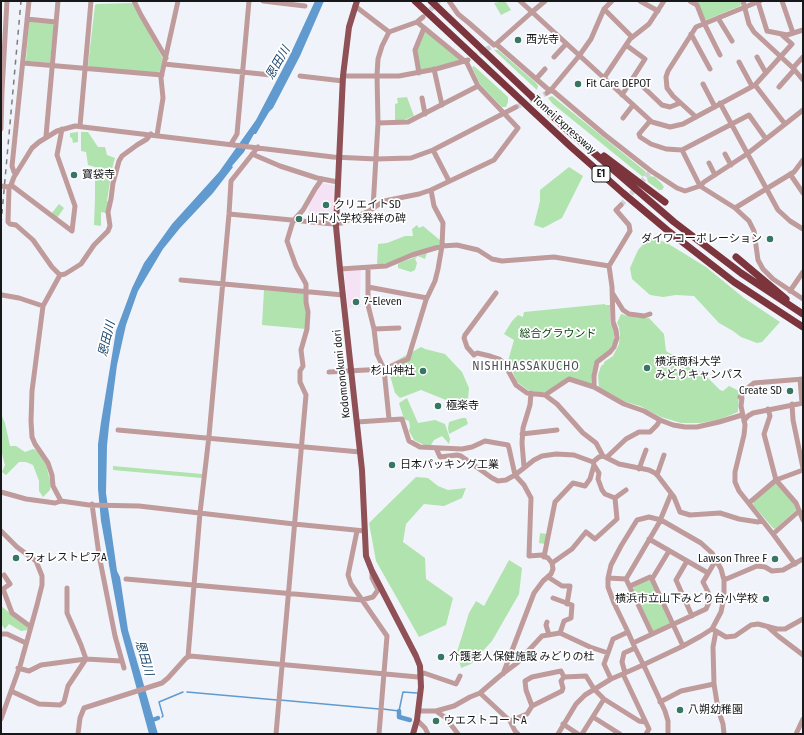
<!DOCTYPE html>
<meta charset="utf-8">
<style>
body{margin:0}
#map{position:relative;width:804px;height:735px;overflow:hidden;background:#f0f4fa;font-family:"Fira Sans Condensed",sans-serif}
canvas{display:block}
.frame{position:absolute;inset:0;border:2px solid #16181a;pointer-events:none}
</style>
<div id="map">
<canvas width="804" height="735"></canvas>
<div class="frame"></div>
</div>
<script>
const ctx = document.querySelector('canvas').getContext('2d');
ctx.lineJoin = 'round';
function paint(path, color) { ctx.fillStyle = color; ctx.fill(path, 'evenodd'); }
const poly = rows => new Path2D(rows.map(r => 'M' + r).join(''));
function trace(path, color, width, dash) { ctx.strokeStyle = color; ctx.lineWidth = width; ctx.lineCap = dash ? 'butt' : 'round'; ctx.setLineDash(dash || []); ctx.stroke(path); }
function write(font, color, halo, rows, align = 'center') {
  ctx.font = font + ' "Fira Sans Condensed","Noto Sans JP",sans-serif'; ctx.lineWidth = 3.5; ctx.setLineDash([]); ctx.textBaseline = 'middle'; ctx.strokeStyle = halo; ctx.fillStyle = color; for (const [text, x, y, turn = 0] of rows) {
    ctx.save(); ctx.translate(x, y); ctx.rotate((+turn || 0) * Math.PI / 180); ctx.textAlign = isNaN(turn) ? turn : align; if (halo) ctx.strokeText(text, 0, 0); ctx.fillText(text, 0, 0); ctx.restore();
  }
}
paint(poly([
 [322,183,332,185,334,187,333,222,308,221,309,203,316,190],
 [361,270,360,296,361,307,348,308,344,271]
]), '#f5e3f5');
paint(poly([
 [505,1,511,10,501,15,494,3],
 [694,1,740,1,741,4,740,6,706,20,703,18],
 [133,3,163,59,160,71,158,73,89,67,88,65,95,5,97,4],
 [29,21,54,23,50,63,26,61],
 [425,30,461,60,419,71,416,51],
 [494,50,498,50,536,83,538,86,537,90],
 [474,66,508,97,508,102,506,107,502,107,480,84,472,67],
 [552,96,645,171,646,173,643,177,553,104,548,98],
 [407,97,414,116,404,120,395,120,395,104,398,103,397,98],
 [78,132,78,142,73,143,72,138,70,137,70,133],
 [81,132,88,132,98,147,105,147,107,155,115,158,112,169,107,201,109,202,106,213,101,212,101,226,94,225,95,197,95,167,88,165,86,152,81,151],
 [569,167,583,176,562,218,543,228,534,225,540,201,540,190],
 [650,176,655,177,662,184,664,187,662,190,659,190,648,182,647,178],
 [59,204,64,208,57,218,51,214],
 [417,225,419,228,423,226,441,241,441,245,389,263,377,265,378,244,387,243,405,236,413,236,412,229],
 [651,237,667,243,706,267,744,298,780,322,762,342,757,343,741,337,733,331,719,323,694,296,676,295,663,297,650,295,632,279,630,268,638,250,646,241],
 [427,253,425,259,418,256,415,259,417,263,415,270,411,272,398,268,398,264,402,262],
 [264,290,305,293,306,329,262,325],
 [605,304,605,305,610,305,610,323,614,329,614,342,608,351,596,361,593,370,591,383,588,385,568,380,543,393,528,390,517,382,508,361,514,340,504,334,512,321,518,315,523,317,524,312],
 [621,314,632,317,649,318,664,334,666,351,704,374,720,390,723,391,729,386,739,391,738,412,718,420,700,423,681,423,661,417,640,406,626,402,599,388,598,375,601,366,604,364,604,362,613,356,619,344,620,335,619,327,617,323],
 [421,347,425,349,445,354,462,372,469,388,468,399,456,404,421,390,400,398,395,393,389,372,394,362],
 [407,398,418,423,435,420,445,424,450,439,449,444,442,436,434,440,431,445,424,445,414,440,409,431,410,427,409,421,404,419,399,403],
 [1,414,5,423,10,446,16,446,25,452,33,449,36,450,46,464,51,485,50,490,43,497,39,491,39,481,33,465,26,462,19,462,6,475,2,472,5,465,1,450],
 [462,418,466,418,468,424,449,434,448,428,449,422],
 [113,466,202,474,202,478,113,470],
 [416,477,428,478,438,486,448,490,466,488,462,498,444,506,424,504,406,524,403,542,425,558,426,579,453,598,446,625,419,637,376,561,369,523],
 [774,484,777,484,794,504,796,510,775,529,773,528,753,505,754,501],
 [540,533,547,534,545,544,539,543],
 [509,560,522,568,519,594,492,641,471,664,461,668,457,652,469,613,476,601,484,606],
 [650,579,670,624,653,632,633,587],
 [1,606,29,628,28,630,21,631,9,624,5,629,1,624]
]), '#b0e3ad');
paint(poly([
 [315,1,324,1,300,56,273,108,269,112,256,134,254,134,244,152,232,166,233,167,213,193,180,228,163,249,138,291,126,325,117,365,109,426,107,446,106,493,117,571,120,577,128,630,158,734,149,734,121,631,101,521,98,489,98,444,101,422,116,331,132,288,144,263,172,224,219,172,256,120,290,55]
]), '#609ace');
trace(poly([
 [187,692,277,700],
 [280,700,379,709],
 [383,709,399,711,403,692,417,693],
 [162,717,163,716,159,702,183,692]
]), '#609ace', 1.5);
trace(poly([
 [399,711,399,717,410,720],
 [150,721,158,718]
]), '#609ace', 4.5);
trace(poly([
 [425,15,439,1],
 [473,57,494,45],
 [516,107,547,93],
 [621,205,651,171]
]), '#cfd3d8', 5, [5, 2.5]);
trace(poly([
 [134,1,141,15,166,58],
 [263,1,305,6],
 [449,1,458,14,469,23,494,45,496,44,550,91,553,91,605,135,651,171,677,188,685,191,700,186,704,182,747,154,803,110],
 [520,1,652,122,670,127,683,124,755,85,792,44,782,35],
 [640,1,658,11],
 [690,1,697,5,704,23,720,55],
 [743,1,749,24,754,32,793,68,803,80],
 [782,1,793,33],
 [758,2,767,31,787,35,803,30],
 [355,6,389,32,417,22,423,17],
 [604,9,632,37],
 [718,18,732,41],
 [27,19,56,22],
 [691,34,710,69],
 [496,44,532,12,545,1],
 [554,57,566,44],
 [757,57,766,73],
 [739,62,752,86],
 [23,63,162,75],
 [164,64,271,75],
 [793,68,803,57],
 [434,69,442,105],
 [419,73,415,50,424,28],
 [300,76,343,81],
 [343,76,399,76,436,69,468,60],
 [604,78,630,39,649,24,664,1],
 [634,78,662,105,670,107,680,103],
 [536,79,545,69],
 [703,84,715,107],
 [755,85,785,124],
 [779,87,794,70],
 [1,91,2,91,7,1],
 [547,93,550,91,579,56,591,39,604,9,612,1],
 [622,95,645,59,626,45],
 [422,98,425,114],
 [720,103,778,210,790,221,803,229],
 [696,117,673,96,667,88,666,77,668,71,696,27,760,1],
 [623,118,633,105],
 [650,121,639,134,640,137,651,144,666,149,682,150,749,115,766,139],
 [378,123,408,122,478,86],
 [80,126,91,1],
 [1,129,2,91],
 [157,135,163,98,161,78,178,1],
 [46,136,58,1],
 [231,144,237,134,249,1],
 [433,150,449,181],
 [682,150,700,186,735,208,749,221,754,231,758,260,763,269,773,279,803,299],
 [252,154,280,166,317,178,338,182],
 [725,154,731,165],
 [709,163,715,175],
 [16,174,14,172,12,166,29,1],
 [790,174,803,193],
 [11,185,72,231,75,206,57,155,62,129],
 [1,186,9,187,11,185,14,177,32,148,39,142,57,131,75,126,333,157,376,159,411,158,433,150,516,107],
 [9,187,8,222,10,224,16,225,33,240,52,267,60,275],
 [373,208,378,123,377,75,378,59,382,46,389,32],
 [735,208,794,172,803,160],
 [229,214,333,224,342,223,369,211,384,201,419,194,431,190,494,160,518,128,478,86,467,63,417,22],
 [368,268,368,305,374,329,377,354,384,369,408,359,426,300,435,281,438,269,442,246,443,223,434,206,431,190],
 [340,269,386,266,412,255,442,246,457,245,478,250,492,259,502,261,554,257,609,266],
 [181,280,343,295],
 [368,287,427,298],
 [790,291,803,272],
 [496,293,465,335,464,338,467,347,474,355,477,353,490,356,499,359,504,363,516,385,527,393,545,395,557,404,583,433,596,443,603,456],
 [613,294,623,310,629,314,644,316,650,314],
 [2,295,19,298,43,306],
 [374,329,399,328],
 [329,372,384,369,389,419],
 [800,379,802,403],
 [594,387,594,376,597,362,610,352,614,347,617,338,616,330,613,322,612,287,609,266,630,231,629,225,616,210,621,205],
 [545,395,569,379,594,387,624,404,644,411,660,420,673,425,685,427,697,427,719,422,742,415],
 [792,404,793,420,803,468],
 [768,409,770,416,764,434,776,480,796,503,803,520],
 [744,421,748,416,753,413,803,403],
 [357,422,402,419,409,441,420,447,462,449,472,447,485,441,508,445,509,448,515,475,524,485,531,498,529,556,542,555,548,558,552,563,553,569,551,574,543,581,534,593,503,674],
 [118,430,360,452],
 [522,434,557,430],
 [436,448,440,457,457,455,461,456,492,478,498,481,506,480,515,475,534,460,542,456,556,454,574,455,593,462],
 [607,457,626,439,639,432,650,432,657,425,660,420],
 [594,465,599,473,598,479,602,490,605,494,615,498],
 [524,467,522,443,523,428,530,405,531,393],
 [639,469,646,450],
 [657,475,664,455],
 [1,492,26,499,48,502,55,503,61,501,89,505,139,506,294,524,365,531],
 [615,498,626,490],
 [61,501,53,486,52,475,48,463,35,444,32,437,31,421,32,391,43,306,60,275,65,274,81,264,94,245,108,231,110,226,108,212,111,199,113,183,119,161,122,156,137,145,147,139,151,134],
 [749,503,776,480,803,470],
 [92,504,99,555,115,636,124,668],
 [1,531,17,547,36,561,42,576,42,585,37,605,20,666,1,719],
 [357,531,348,575,351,584,387,636,379,734],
 [773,534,799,511],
 [649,539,708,573],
 [544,557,555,502,573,483,585,486,590,479,594,465,593,462,599,457,603,456,619,464,649,470,655,473,658,476,674,497,680,512,690,515,720,513,739,519,758,522,762,520],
 [687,561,676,580,692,616],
 [552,563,572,549,586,532,595,539,617,519,615,498],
 [795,564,773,534,739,491,735,482,735,472,744,435,745,425,741,406,742,398,740,397,749,387,754,383,803,379],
 [4,575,10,584,3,589,12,613,31,627],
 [548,577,562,586,570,586,567,604],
 [608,578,626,579],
 [126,579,362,600,373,597,378,590,372,578,372,572],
 [652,579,669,551],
 [724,580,757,566,765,567,772,571,783,570,803,559],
 [630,586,650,577,652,579,683,646],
 [553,598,572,605,571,618,564,621,560,633,590,647,608,653],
 [547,622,546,625,549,635],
 [769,628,778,636,803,655],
 [714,630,726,637,735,636,751,625,758,624,777,629,785,629,803,619],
 [716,631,713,647,714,684,718,709,723,724,724,734],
 [1,634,7,634,26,643],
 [652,634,626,579,659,523,671,494],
 [633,643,706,609,711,598,703,582,716,560],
 [188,657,200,513,209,436,229,214,231,181,258,147],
 [18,668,29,671,41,665,86,659,121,661],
 [625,673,622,662,624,653,635,648],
 [623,674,649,729,646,734],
 [611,679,604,664,608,653,613,639,628,632],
 [11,691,39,704,60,705,64,702,68,686,86,659,81,645,67,613,67,588],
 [480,693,510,721,515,731,518,734],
 [660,702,681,691,714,684],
 [532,706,526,690,525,681,532,677,561,671,564,677],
 [418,711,436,711,446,718,458,734],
 [436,711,454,706,470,697,480,693,501,675,517,663,542,636,560,633],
 [593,717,620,734],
 [417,720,425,728,428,734],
 [510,721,527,714,532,706,562,691,563,688,561,681,564,677,586,676,594,689,604,699,639,721,645,722],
 [563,724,578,734],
 [78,734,80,718,84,708,162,683,168,678,186,658,190,656,418,677,424,673,456,684,460,676],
 [276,734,306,395,300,382,300,371,303,366,301,350,307,329,308,312,306,302,306,284,296,266,287,241,293,221,303,210,315,189,322,179],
 [558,734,576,704,585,695,611,679,625,673,643,665,683,646,701,636,712,629,721,612,724,597,724,580,721,569,712,553,701,543,661,520,649,517,637,520,621,546,611,565,608,578,608,587,614,603,628,632,635,648,642,662,643,665,645,668,665,711,668,721,668,734],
 [582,734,604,699],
 [796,734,803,719]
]), '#c09b9c', 5);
trace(poly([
 [357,1,349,27,343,76,336,226,340,269,362,470,366,556,372,571,416,656,420,666,421,687,417,720,413,734]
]), '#8f5056', 6);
trace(poly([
 [415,1,570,146,623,193,667,230,734,282,803,327],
 [431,1,565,128,674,222,741,273,803,314],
 [604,156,665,202],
 [736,257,786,299]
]), '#7c353d', 7);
trace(poly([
 [1,224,21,1]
]), '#7a7d81', 1.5, [5, 5]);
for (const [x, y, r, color] of [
 [518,40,4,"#377664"],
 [578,84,4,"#377664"],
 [74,175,4,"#377664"],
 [326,205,4,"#377664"],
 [299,219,4,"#377664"],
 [770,239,4,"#377664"],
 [356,302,4,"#377664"],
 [647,368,4,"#377664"],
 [423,371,4,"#377664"],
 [790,391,4,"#377664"],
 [438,406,4,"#377664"],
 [392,465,4,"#377664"],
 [16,558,4,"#377664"],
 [775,559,4,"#377664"],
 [766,599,4,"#377664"],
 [441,657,4,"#377664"],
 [680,710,4,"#377664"],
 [436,721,4,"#377664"]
]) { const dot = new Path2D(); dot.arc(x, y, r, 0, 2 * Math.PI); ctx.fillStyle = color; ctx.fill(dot); trace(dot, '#fff', 1.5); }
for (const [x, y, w] of [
 [601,174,18]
]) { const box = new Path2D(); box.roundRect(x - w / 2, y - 8, w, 16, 3); ctx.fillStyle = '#fff'; ctx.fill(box); trace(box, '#16181a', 1); }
write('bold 10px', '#16181a', null, [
 ["E1",601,174]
]);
write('11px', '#16181a', '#fff', [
 ["西光寺",526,40],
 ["Fit Care DEPOT",586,84],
 ["寶袋寺",82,175],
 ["クリエイトSD",334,205],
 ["山下小学校発祥の碑",307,219],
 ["ダイワコーポレーション",762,239,"right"],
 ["7-Eleven",364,302],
 ["横浜商科大学",655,362],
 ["みどりキャンパス",655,375],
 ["杉山神社",415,371,"right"],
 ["Create SD",782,391,"right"],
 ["極楽寺",446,406],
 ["日本パッキング工業",400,465],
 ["フォレストピアA",24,558],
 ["Lawson Three F",767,559,"right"],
 ["横浜市立山下みどり台小学校",758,599,"right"],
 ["介護老人保健施設 みどりの杜",449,657],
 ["八朔幼稚園",688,710],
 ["ウエストコートA",444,721]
], 'left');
write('11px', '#16181a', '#fff', [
 ["Tomei Expressway",564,125,42],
 ["Kodomonokuni dori",342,374,-96]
]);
write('11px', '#003d04', '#fff', [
 ["総合グラウンド",558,334]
]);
write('italic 12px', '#1a4569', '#fff', [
 ["恩田川",278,63,-60],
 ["恩田川",107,339,-76],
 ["恩田川",144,658,74]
]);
ctx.letterSpacing = '1px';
write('12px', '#4c4f54', '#fff', [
 ["NISHIHASSAKUCHO",526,367]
]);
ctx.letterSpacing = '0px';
</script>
